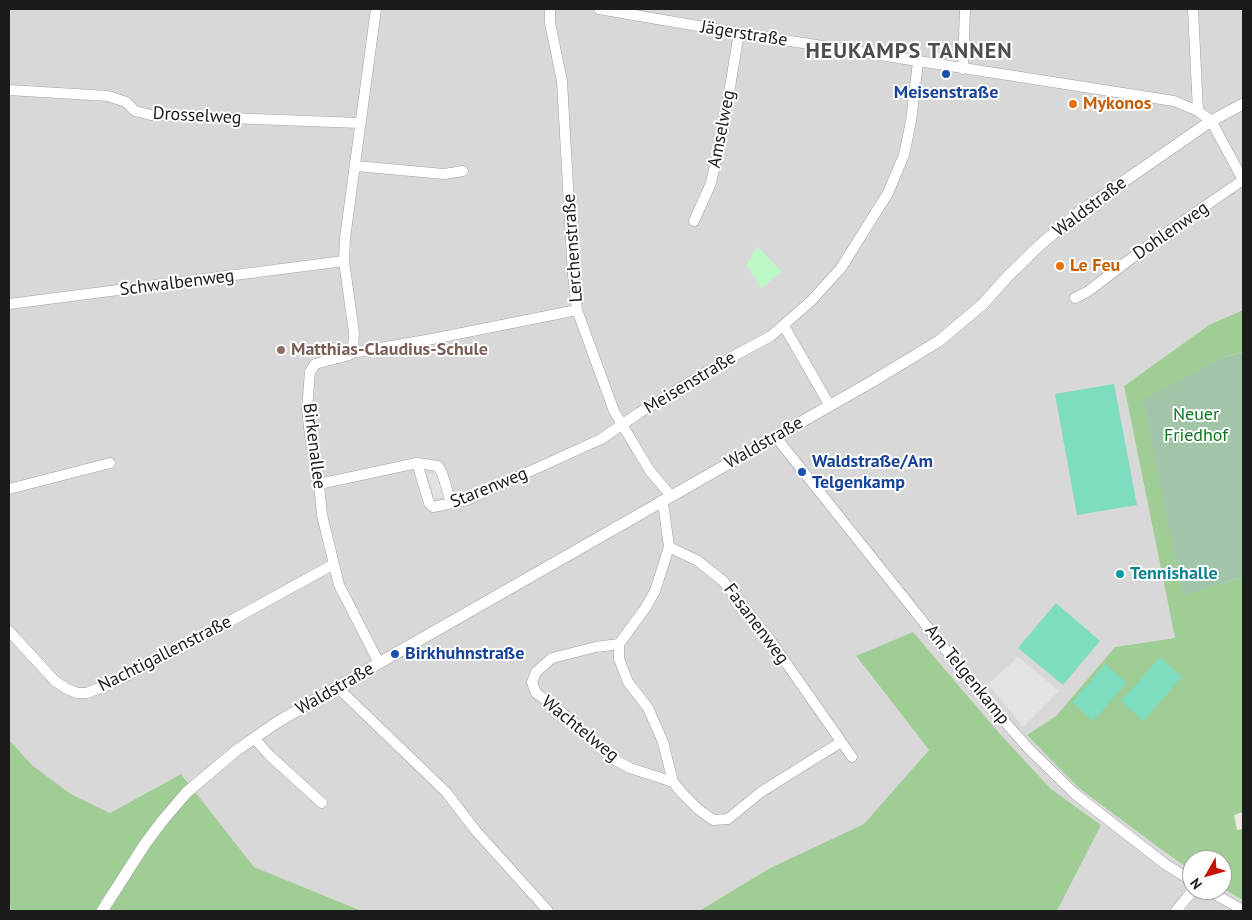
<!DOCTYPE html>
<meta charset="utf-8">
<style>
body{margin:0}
#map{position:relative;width:1252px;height:920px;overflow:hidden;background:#ede9e0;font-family:"PT Sans",sans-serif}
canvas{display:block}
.frame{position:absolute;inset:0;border:10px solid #1b1b1b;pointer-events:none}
.north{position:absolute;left:1182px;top:850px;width:50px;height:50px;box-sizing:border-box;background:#fff;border:1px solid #a4a4a4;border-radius:50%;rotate:232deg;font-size:14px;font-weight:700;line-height:20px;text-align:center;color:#1b1b1b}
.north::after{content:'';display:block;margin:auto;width:18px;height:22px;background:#c31302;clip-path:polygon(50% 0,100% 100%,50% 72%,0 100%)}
</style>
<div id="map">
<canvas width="1252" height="920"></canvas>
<div class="frame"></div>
<div class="north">N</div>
</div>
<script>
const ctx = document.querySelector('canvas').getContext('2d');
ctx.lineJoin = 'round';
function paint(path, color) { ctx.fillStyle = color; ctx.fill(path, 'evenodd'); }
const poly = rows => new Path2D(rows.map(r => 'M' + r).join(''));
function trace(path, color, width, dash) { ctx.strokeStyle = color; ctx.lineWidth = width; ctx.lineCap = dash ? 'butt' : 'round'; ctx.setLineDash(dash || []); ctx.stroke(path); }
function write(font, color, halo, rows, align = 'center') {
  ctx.font = font + ' "PT Sans",sans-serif'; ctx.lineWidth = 4; ctx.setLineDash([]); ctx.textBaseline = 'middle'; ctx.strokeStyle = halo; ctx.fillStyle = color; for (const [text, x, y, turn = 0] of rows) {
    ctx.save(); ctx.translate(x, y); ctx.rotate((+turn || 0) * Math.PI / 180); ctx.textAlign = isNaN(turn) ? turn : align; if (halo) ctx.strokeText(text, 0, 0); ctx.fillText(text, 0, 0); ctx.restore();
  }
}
paint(poly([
 [9,9,1243,9,1243,310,1209,325,1124,386,1175,638,1115,647,1056,716,1028,735,1080,789,1162,850,1192,871,1192,890,1222,890,1222,888,1243,900,1243,911,1057,911,1101,825,1051,789,1000,734,913,632,856,657,929,750,864,824,770,868,699,911,362,911,254,867,181,774,110,813,71,794,33,766,9,740]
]), '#d9d8d8');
paint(poly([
 [1243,310,1243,352,1223,357,1184,594,1243,577,1243,812,1234,815,1237,830,1243,829,1243,900,1222,888,1222,860,1192,860,1192,871,1162,850,1080,789,1027,735,1056,716,1115,647,1175,638,1124,386,1209,325],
 [913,632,1000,734,1051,789,1101,825,1057,911,699,911,770,868,864,824,929,750,856,656],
 [9,740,33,766,71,794,110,813,181,774,254,867,362,911,9,911]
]), '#a0cc95');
paint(poly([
 [1243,352,1243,577,1183,595,1143,400,1223,357]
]), '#a2c5aa');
paint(poly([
 [757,246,782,272,761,288,747,265]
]), '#bcf8c6');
paint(poly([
 [1114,384,1137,505,1077,515,1055,394],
 [1056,603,1100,641,1063,685,1018,648],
 [1160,657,1182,677,1143,721,1121,701],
 [1105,664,1127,683,1093,721,1072,702]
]), '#7edcc0');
paint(poly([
 [437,473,443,497,434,498,428,474],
 [1018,657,1059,691,1023,727,988,684]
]), '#e3e3e3');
const minor = poly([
 [376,9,345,238,344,261,354,333,353,348,349,355,315,364,310,372,307,409,310,436,319,484,322,515,339,585,379,663],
 [550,9,550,23,562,81,573,275,577,310,614,411,650,471,671,496],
 [599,9,739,33,1174,101,1198,111,1211,121,1215,128,1243,180,1153,242,1087,292,1075,298],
 [1193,9,1198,111],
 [963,69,965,9],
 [9,90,108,96,126,102,135,111,151,115,360,123],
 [356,166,444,174,463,171],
 [694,221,711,183,723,129,739,33],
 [9,304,344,261],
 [784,326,830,406],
 [351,353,432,339,577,310],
 [775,436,988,703,1029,749,1075,794,1165,864,1192,881],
 [417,463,438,466,442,473,451,503],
 [319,484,417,463,429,503,433,507,467,500,601,439,639,413,730,358,771,336,811,301,841,268,888,193,904,155,911,121,918,62],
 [9,489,110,463],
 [661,501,664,509,669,547,698,561,723,581,768,637,852,757],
 [669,547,655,591,646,607,619,644,619,659,628,682,648,708,663,742,673,782,682,793,698,809,713,820,728,819,761,792,841,742],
 [9,631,55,681,67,689,77,693,87,693,112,683,194,641,334,564],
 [619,644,596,647,552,658,536,672,532,682,536,693,558,709,610,757,630,768,673,782],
 [337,687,446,792,476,831,548,911],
 [254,738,269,755,322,803],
 [1207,890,1243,910],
 [1176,911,1193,890]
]);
const tertiary = poly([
 [102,911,145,844,163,820,187,792,237,750,276,723,337,687,873,381,939,341,983,304,1008,276,1041,244,1078,213,1211,121,1243,104]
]);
trace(minor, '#a2a2a2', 11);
trace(tertiary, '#a2a2a2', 12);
trace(minor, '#fff', 10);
trace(tertiary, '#fff', 11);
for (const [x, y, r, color] of [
 [946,74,5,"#1a4fb4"],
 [1073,104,5,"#e8710a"],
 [1060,266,5,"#e8710a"],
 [281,350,5,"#8d6e63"],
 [802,472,5,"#1a4fb4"],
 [1120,574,5,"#0f9aa8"],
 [395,654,5,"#1a4fb4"]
]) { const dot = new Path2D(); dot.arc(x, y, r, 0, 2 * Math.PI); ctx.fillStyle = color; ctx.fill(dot); trace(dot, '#fff', 2); }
write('18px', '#1b1b1b', '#fff', [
 ["Jägerstraße",744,34,9],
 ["Drosselweg",197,116,3],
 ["Amselweg",722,129,-79],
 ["Waldstraße",1090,207,-37],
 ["Dohlenweg",1171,231,-35],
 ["Lerchenstraße",573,248,-94],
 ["Schwalbenweg",177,283,-7],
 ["Meisenstraße",690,383,-31],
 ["Waldstraße",764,443,-30],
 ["Birkenallee",314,446,83],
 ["Starenweg",489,488,-22],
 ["Fasanenweg",756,624,53],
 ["Nachtigallenstraße",165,654,-27],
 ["Am Telgenkamp",967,675,51],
 ["Waldstraße",335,689,-30],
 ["Wachtelweg",580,729,39]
]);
write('bold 18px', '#164399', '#fff', [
 ["Meisenstraße",946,93,"center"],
 ["Waldstraße/Am",812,462],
 ["Telgenkamp",812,483],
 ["Birkhuhnstraße",405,654]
], 'left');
write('bold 18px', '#c56008', '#fff', [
 ["Mykonos",1083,104],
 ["Le Feu",1070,266]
], 'left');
write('bold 18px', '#785e54', '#fff', [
 ["Matthias-Claudius-Schule",291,350]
], 'left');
write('18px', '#0c761e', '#fff', [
 ["Neuer",1196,415],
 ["Friedhof",1196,436]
]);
write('bold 18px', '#0d838f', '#fff', [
 ["Tennishalle",1130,574]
], 'left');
ctx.letterSpacing = '1px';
write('bold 22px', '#4e4e4e', '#fff', [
 ["HEUKAMPS TANNEN",909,52]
]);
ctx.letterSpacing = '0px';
</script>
